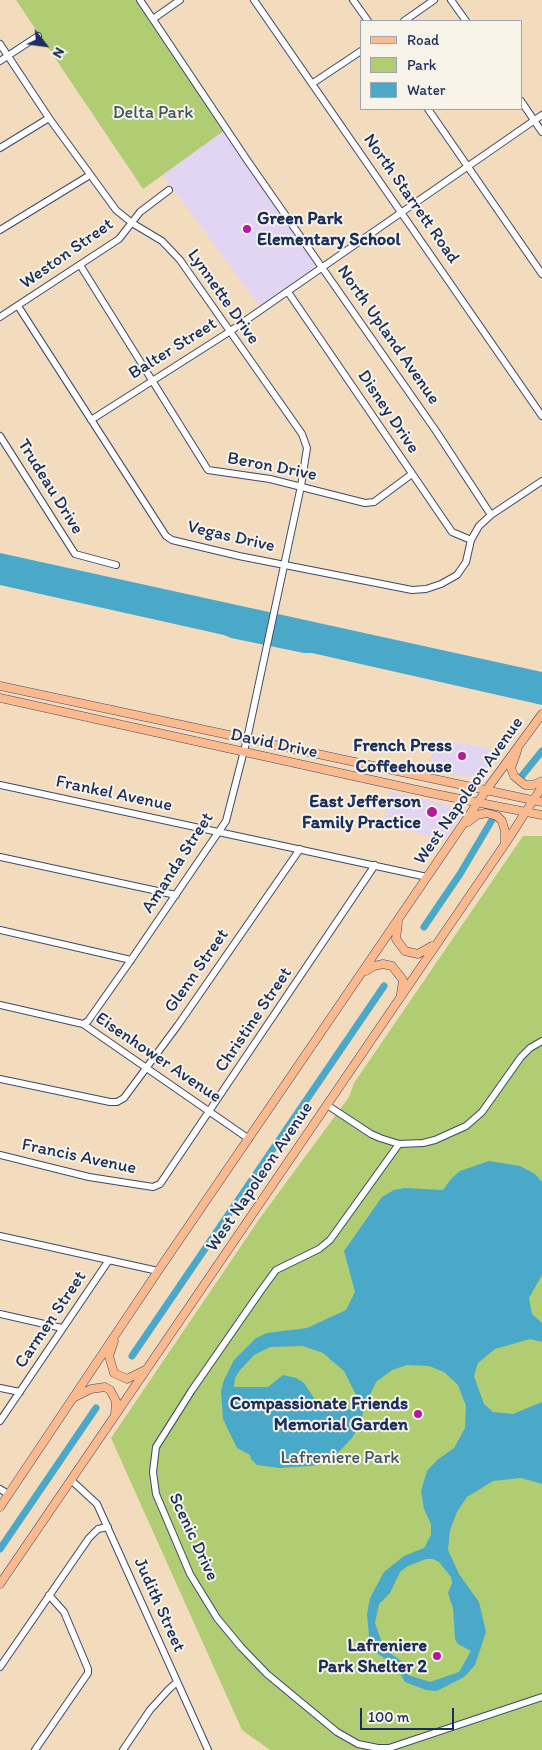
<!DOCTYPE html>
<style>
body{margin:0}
#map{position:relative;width:542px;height:1750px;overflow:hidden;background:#f3dbbe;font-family:Itim,sans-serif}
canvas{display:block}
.legend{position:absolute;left:360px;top:20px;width:162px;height:90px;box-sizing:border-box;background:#f7f3e8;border:1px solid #9fa5b1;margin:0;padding:6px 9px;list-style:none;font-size:15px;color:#1b2f5e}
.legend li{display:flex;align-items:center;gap:10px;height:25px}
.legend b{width:25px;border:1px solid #9fa5b1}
.north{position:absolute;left:20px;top:20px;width:50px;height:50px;-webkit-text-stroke:4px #f7f3e8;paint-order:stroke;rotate:120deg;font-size:14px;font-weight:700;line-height:20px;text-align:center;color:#1b2f5e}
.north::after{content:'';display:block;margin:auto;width:18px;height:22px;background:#1b2f5e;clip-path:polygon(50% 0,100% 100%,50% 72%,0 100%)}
.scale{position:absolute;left:360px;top:1708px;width:94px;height:22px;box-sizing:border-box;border:2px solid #1b2f5e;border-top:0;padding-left:6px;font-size:15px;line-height:18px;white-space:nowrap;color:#1b2f5e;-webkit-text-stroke:4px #f7f3e8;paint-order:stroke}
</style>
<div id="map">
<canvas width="542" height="1750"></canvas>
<ul class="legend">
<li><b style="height:6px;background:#fbba8d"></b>Road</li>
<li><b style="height:14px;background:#b0cd73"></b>Park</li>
<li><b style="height:14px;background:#4aa8c9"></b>Water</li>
</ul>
<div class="north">N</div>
<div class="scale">100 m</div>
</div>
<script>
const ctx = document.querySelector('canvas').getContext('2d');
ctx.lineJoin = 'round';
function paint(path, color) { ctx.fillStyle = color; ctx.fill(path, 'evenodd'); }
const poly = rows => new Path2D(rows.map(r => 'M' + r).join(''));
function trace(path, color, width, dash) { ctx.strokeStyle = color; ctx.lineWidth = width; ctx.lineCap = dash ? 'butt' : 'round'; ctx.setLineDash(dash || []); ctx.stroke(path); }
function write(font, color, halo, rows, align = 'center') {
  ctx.font = font + ' Itim,sans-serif'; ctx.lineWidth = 4; ctx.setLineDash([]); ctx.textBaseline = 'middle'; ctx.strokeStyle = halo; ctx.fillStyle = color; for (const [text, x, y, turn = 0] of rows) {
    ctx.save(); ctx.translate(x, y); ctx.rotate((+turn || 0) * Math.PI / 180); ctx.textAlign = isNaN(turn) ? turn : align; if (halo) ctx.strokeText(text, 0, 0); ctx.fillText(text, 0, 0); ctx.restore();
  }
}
paint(poly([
 [225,130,318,265,260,307,163,175],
 [436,739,487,748,497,756,480,778,429,771],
 [389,791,457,807,461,817,446,838,443,839,383,825]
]), '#e2d4f3');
paint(poly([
 [16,0,136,0,225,130,143,189],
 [523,836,542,836,542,1750,270,1750,242,1730,111,1438,260,1218,349,1097,354,1083]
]), '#b0cd73');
paint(poly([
 [0,553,542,672,542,705,312,653,304,653,231,638,224,635,0,585],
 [489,1161,520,1166,535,1174,542,1182,542,1275,529,1298,532,1314,542,1323,542,1342,530,1339,495,1349,478,1363,474,1376,484,1404,493,1412,513,1414,542,1402,542,1484,521,1478,493,1481,467,1497,457,1512,450,1530,448,1550,459,1574,479,1602,486,1632,475,1665,464,1677,437,1691,426,1690,405,1682,395,1665,378,1654,369,1636,367,1614,370,1598,384,1572,404,1556,424,1548,431,1535,431,1524,424,1509,421,1491,427,1471,437,1460,454,1448,465,1428,466,1406,458,1385,444,1372,429,1366,407,1365,392,1370,376,1382,365,1405,360,1425,352,1438,335,1456,312,1466,280,1468,257,1465,251,1459,250,1455,237,1448,223,1419,221,1391,224,1380,234,1360,256,1338,267,1333,307,1328,346,1310,355,1292,344,1251,382,1197,394,1190,405,1188,443,1190,451,1179,460,1171],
 [303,1346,323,1353,344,1371,356,1395,353,1411,341,1405,332,1410,320,1407,304,1383,296,1378,283,1375,268,1387,234,1387,235,1378,240,1370,254,1355,270,1347],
 [426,1559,433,1559,439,1562,451,1577,452,1583,448,1593,453,1608,455,1639,458,1644,471,1651,459,1672,430,1682,408,1675,403,1662,384,1649,375,1623,379,1604,390,1593,400,1572,408,1566]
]), '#4aa8c9');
trace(poly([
 [521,777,542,751],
 [424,927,460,874,492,820],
 [132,1356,384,986],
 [0,1549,96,1408]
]), '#4aa8c9', 7);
const minor = poly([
 [140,0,247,160,436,431,491,515],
 [254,0,542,416],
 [353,0,368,21],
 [451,0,466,21],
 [153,19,180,0],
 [404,21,434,0],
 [0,44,49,118,116,210,132,223,162,241,180,260,302,434,307,448,301,486,247,739,226,821,131,960,88,1021,83,1024],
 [0,61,38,36],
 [313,83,361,51],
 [521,101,542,132],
 [428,109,542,274],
 [0,148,49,118],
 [0,230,90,175],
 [80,265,208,470,270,479,365,503,374,502,412,474],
 [288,292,452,532,471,540],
 [18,306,166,536,172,540,239,556,412,590,426,589,441,584,457,575,466,562,471,540,479,526,491,515,542,481],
 [0,317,119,239,140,212,169,190],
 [91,420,229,332,542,115],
 [0,436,75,554,116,565],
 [0,785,427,877],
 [0,857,176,895],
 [0,930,131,960],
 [0,1005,83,1024,249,1139],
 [0,1079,110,1102,117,1102,124,1098,178,1025,300,849],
 [327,1105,371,1134,380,1138,399,1144,423,1143,435,1140,466,1126,482,1112,521,1057,530,1048,542,1041],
 [399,1144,330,1240,319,1249,276,1270,260,1292,192,1390,156,1447,153,1472,156,1494,190,1574,217,1618,241,1647,267,1674,337,1732,358,1744,378,1748,389,1748,542,1697],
 [0,1155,89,1177,153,1187,160,1184,375,865],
 [0,1236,158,1271],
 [0,1314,62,1328],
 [0,1388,20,1392],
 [0,1421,109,1260],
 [71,1480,97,1504,208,1750],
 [0,1489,8,1494],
 [0,1667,89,1538,98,1529,108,1527],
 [35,1750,88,1673,88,1669,64,1612,49,1595],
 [123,1750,150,1710,169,1689,177,1682]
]);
const major = poly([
 [0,686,542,802],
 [0,698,435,794,542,815],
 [517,751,511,768,514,776,525,785,533,785,542,781],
 [468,822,477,815,486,813,497,816,502,821,505,831,505,844],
 [398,923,396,939,405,951,418,954,432,946],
 [366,971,374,966,383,964,392,966,403,980,401,994],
 [114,1341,109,1356,114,1373,127,1379,145,1370],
 [73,1398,91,1389,105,1387,110,1390,116,1401,115,1415],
 [0,1507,158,1271,487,789,542,714],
 [0,1584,505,844,542,787]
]);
trace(minor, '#3b496c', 8);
trace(major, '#3b496c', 9);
trace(minor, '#fff', 6);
trace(major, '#fbba8d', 8);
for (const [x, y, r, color] of [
 [247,229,5,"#b5179e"],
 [462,756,5,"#b5179e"],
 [432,812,6,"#b5179e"],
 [418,1414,5,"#b5179e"],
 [437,1656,5,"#b5179e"]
]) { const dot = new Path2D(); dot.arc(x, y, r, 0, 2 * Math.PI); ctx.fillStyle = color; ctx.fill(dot); trace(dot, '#f7f3e8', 2); }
write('18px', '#405663', '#f7f3e8', [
 ["Delta Park",153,113],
 ["Lafreniere Park",340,1458]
]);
write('18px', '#1b2f5e', '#f7f3e8', [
 ["North Starrett Road",411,199,55],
 ["Weston Street",67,254,-35],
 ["Lynnette Drive",223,297,55],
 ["North Upland Avenue",388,335,55],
 ["Balter Street",173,349,-32],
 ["Disney Drive",388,412,56],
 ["Beron Drive",272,467,11],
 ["Trudeau Drive",50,487,58],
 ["Vegas Drive",231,537,13],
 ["David Drive",274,744,12],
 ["West Napoleon Avenue",469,791,-55],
 ["Frankel Avenue",114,794,12],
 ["Amanda Street",178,863,-57],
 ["Glenn Street",197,971,-55],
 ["Christine Street",254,1020,-56],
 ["Eisenhower Avenue",158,1058,34],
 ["Francis Avenue",79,1157,12],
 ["West Napoleon Avenue",260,1177,-56],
 ["Carmen Street",51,1320,-56],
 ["Scenic Drive",193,1537,65],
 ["Judith Street",159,1605,66]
]);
write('bold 18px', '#1b2f5e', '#f7f3e8', [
 ["Green Park",257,219,"left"],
 ["Elementary School",257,240,"left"],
 ["French Press",452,746],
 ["Coffeehouse",452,767],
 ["East Jefferson",421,802],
 ["Family Practice",421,823],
 ["Compassionate Friends",408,1404],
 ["Memorial Garden",408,1425],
 ["Lafreniere",427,1646],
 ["Park Shelter 2",427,1667]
], 'right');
</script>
